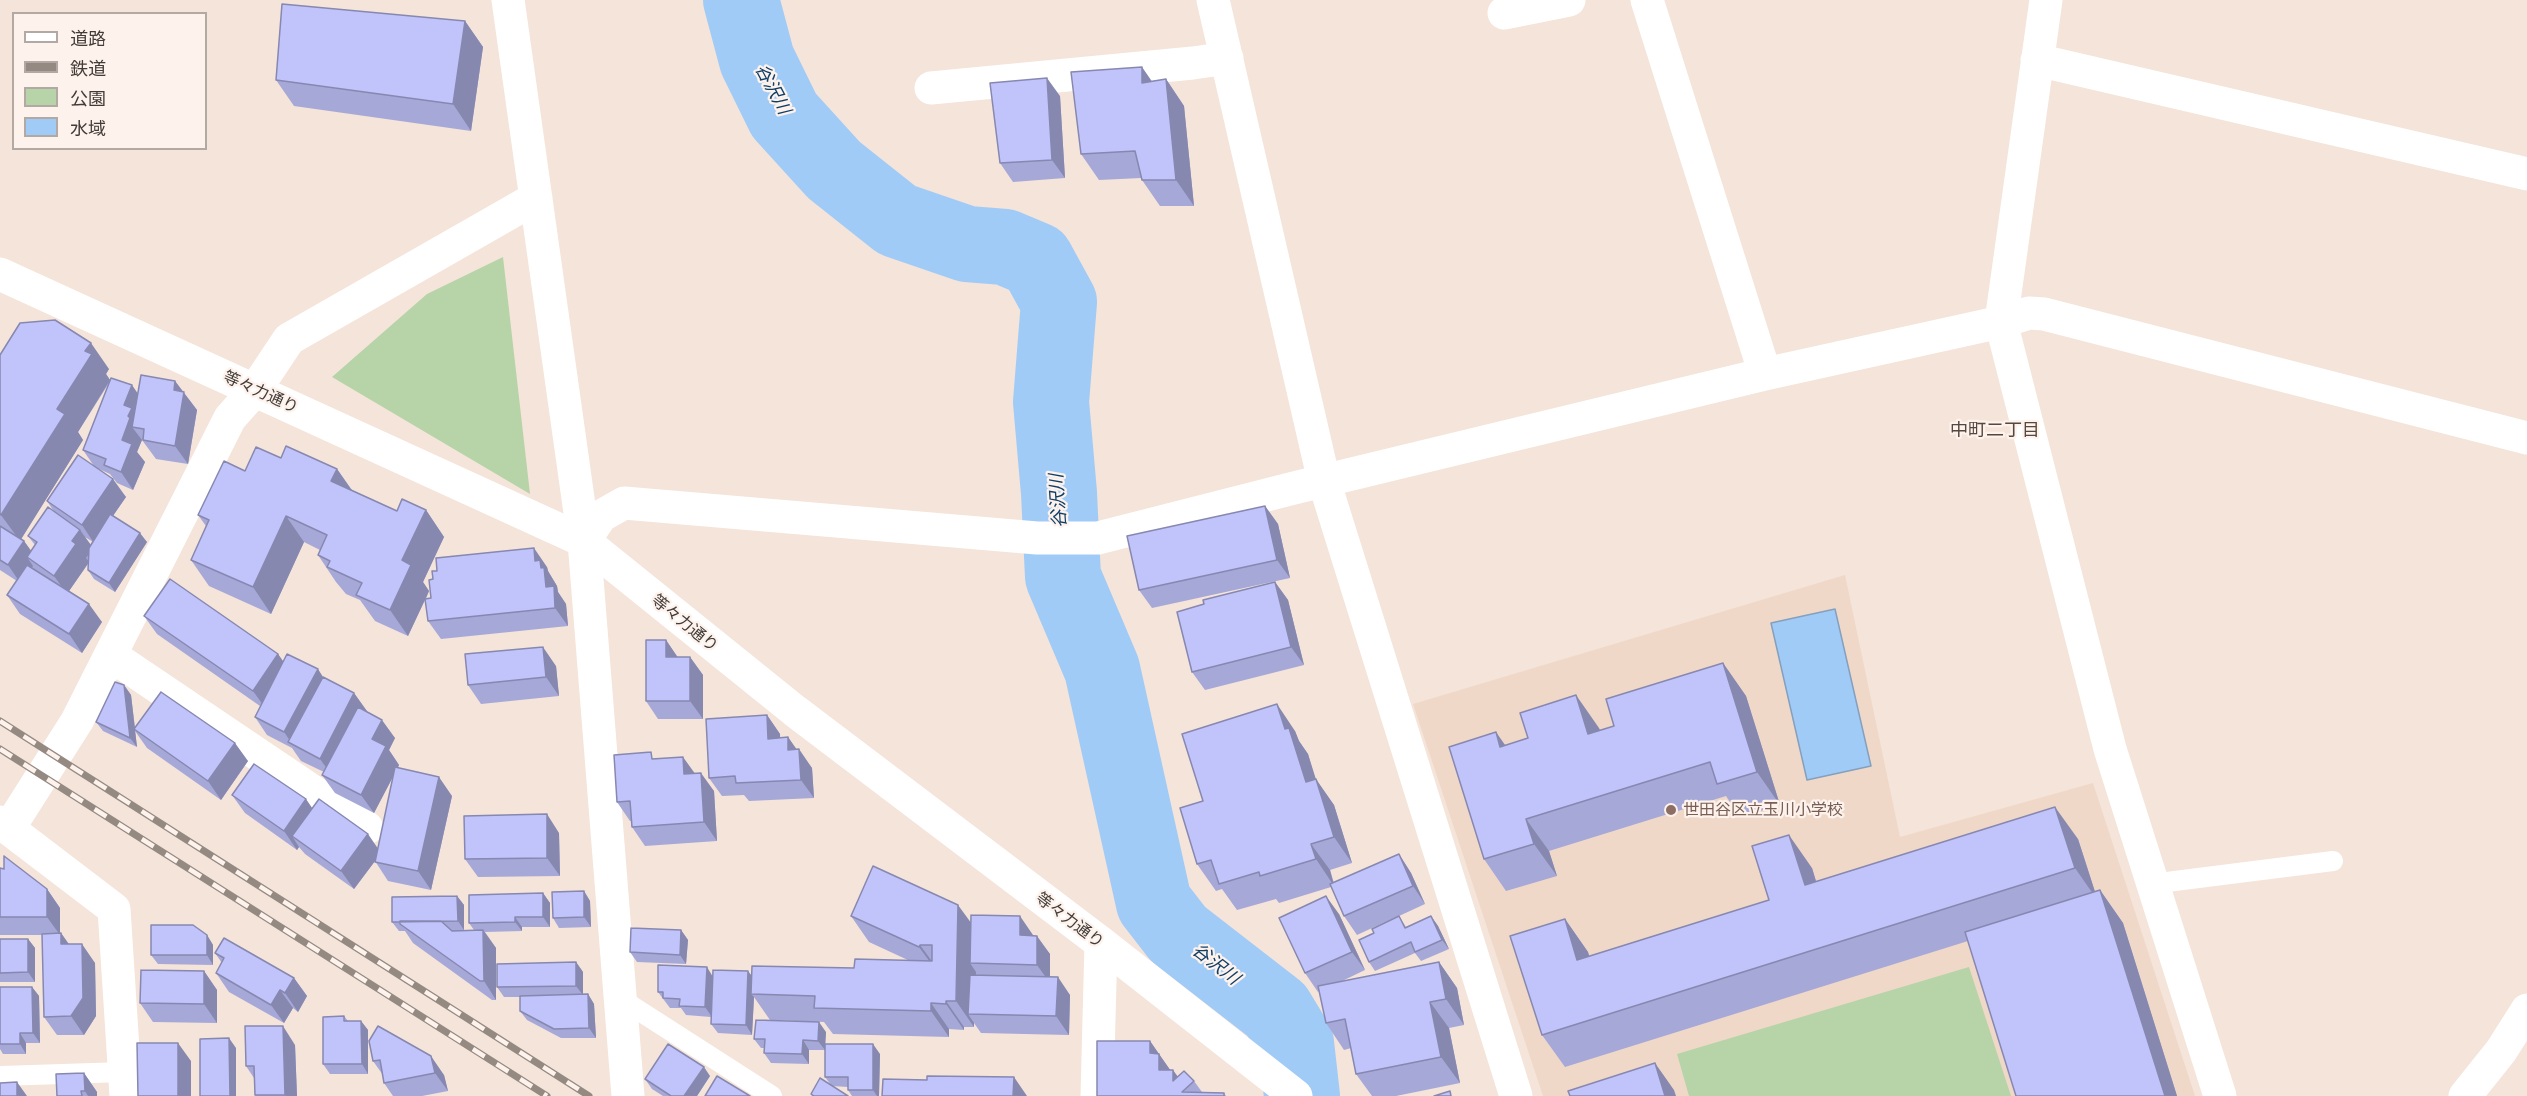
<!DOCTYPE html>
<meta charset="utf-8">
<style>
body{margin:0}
#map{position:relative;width:2527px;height:1096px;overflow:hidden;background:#f5e4d9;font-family:Barlow,"Noto Sans JP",sans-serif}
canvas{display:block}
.legend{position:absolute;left:12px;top:12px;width:195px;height:138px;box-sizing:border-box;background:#fdf2ec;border:2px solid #b2a9a4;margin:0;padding:8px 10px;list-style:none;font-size:18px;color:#423b37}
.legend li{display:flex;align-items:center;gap:12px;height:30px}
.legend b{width:30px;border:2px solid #b2a9a4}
</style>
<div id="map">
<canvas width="2527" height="1096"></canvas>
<ul class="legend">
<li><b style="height:8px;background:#fff"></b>道路</li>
<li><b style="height:8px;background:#958a82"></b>鉄道</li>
<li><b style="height:16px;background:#b6d4a7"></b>公園</li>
<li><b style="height:16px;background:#a0cbf7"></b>水域</li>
</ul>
</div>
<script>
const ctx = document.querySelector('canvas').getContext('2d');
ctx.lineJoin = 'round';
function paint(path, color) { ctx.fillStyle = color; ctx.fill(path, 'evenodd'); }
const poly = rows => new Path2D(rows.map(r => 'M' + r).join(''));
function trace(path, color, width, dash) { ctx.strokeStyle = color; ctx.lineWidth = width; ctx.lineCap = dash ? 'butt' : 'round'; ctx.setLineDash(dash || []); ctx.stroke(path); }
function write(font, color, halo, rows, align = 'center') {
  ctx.font = font + ' Barlow,"Noto Sans JP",sans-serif'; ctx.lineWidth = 4.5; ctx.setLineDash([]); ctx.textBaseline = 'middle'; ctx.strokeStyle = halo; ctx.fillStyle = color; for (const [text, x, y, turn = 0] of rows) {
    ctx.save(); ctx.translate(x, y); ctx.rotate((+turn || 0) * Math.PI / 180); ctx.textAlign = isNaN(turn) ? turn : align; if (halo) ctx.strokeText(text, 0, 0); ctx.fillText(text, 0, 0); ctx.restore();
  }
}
paint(poly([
 [1845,575,1900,837,2093,783,2195,1096,1543,1096,1413,704]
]), '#f0d8c9');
paint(poly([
 [503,257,530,494,332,377,427,294],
 [1969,967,2011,1096,1689,1096,1677,1054]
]), '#b6d4a7');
const water = poly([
 [1835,609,1871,766,1807,780,1771,623,1835,609]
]);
paint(water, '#a0cbf7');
trace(water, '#84a0bd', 1.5);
trace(poly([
 [741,0,757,60,784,115,834,170,897,220,967,244,1005,247,1036,260,1059,302,1051,402,1059,493,1063,577,1102,669,1154,903,1178,934,1276,1010,1296,1043,1302,1096]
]), '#a0cbf7', 76);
trace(poly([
 [2151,884,2333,861],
 [621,999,772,1096],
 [0,1076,124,1072]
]), '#fff', 20);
trace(poly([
 [508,0,584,541,628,1096],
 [1213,0,1324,481,1516,1096],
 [1647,0,1765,374],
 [2046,0,2001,322,2110,749,2220,1096],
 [1504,13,1569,0],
 [2037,60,2527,174],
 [931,88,1193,63,1227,58],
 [584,541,601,516,624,503,1037,538,1098,538,1294,488,1765,374,2001,322,2029,313,2044,314,2527,438],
 [112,656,367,828],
 [0,822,114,909,126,1096],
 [9,828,77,721,230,418,255,390,289,339,536,198],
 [1097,1096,1101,943]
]), '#fff', 33);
trace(poly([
 [0,274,584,541,795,711,1101,943,1296,1096],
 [2465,1096,2501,1051,2527,1010]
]), '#fff', 33);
const rail = poly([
 [0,721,589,1096],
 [0,749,547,1096]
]);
trace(rail, '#958a82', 7);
trace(rail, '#fdf2ec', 4.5, [14]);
paint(poly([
 [465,21,483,47,471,131,294,106,276,80],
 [1166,79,1184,106,1194,206,1160,206,1142,180,1141,178,1099,180,1081,154,1152,81],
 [1060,96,1065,178,1013,182,1000,163],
 [0,355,109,369,106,374,110,380,138,394,175,381,197,410,188,464,156,459,142,440,137,452,145,462,133,490,117,483,110,474,99,469,126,497,113,516,147,542,115,592,94,579,88,570,88,564,69,591,102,622,82,653,20,614,7,595,17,581,0,570],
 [109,383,83,450,94,466,47,501,55,513,28,536,35,545,31,551,24,541,21,539,83,440,78,432],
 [85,537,93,542,91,545],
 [281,458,337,469,352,490,397,511,426,510,444,537,423,582,429,591,426,599,547,567,548,571,557,586,558,592,566,604,568,626,441,639,428,621,425,600,408,636,375,621,360,600,346,594,336,582,318,555,320,550,304,542,271,614,209,586,191,560,206,526,198,515,245,471],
 [1265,506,1278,524,1290,578,1152,608,1139,590],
 [1275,582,1288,600,1304,665,1205,690,1192,672,1204,604],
 [144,616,278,654,283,661,323,677,354,693,367,712,395,738,389,750,399,765,398,768,452,796,431,890,388,881,375,861,354,889,305,854,299,847,297,850,245,813,232,795,312,808,378,848,393,777,374,813,335,793,322,775,324,772,301,761,292,748,267,735,255,717,260,706,157,634],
 [666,640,677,657,690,657,703,675,703,719,658,719,646,701],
 [1723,663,1746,696,1780,805,1740,817,1726,796,1549,851,1557,876,1506,891,1484,859,1505,745,1599,728,1600,730,1614,726],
 [556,666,559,696,481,704,468,685],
 [124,685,131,695,135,728,248,761,221,800,147,748,135,731,137,747,103,731,96,722],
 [767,715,780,734,780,738,788,737,796,750,812,768,814,798,749,801,744,795,722,796,709,778],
 [1295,731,1299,741,1308,754,1315,779,1334,805,1352,863,1330,870,1334,883,1399,854,1411,873,1425,904,1399,916,1406,927,1431,916,1438,926,1449,949,1421,961,1415,953,1375,971,1369,962,1374,933,1398,916,1357,935,1344,916,1331,887,1279,903,1276,899,1237,910,1222,889,1216,891,1197,864,1203,801],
 [656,758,695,773,714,791,717,841,645,846,632,827,631,821,630,821,617,802],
 [559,833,560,876,478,877,465,859],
 [2078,839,2095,892,2100,890,2123,923,2177,1096,2016,1096,1968,941,1565,1067,1542,1035,1565,919,1588,952,1589,956,1769,900,1812,868,1816,881],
 [0,868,47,889,60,908,60,934,61,933,69,944,95,963,96,1016,84,1035,57,1035,44,1017,42,935,0,935],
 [584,891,590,901,591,927,559,928,553,918],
 [543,893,550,903,550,927,522,927,522,931,485,932,496,948,496,1000,492,1000,413,943,405,931,399,931,392,922,457,896,464,905,464,930,474,930,469,923],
 [1339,914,1365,970,1340,982,1439,962,1457,988,1464,1025,1449,1028,1460,1083,1396,1096,1372,1096,1356,1074,1351,1048,1344,1050,1326,1023,1319,991,1318,992,1305,973],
 [851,916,971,923,1033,935,1050,954,1050,977,1070,995,1069,1035,981,1033,974,1023,974,1027,964,1027,964,1030,949,1029,949,1037,833,1034,824,1022,770,1020,754,997,752,1035,718,1033,711,1024,711,1017,686,1015,681,1008,670,1008,658,992,713,976,752,976,854,968,910,961,869,942],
 [681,930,688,940,686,964,637,962,630,952],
 [207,935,213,945,213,965,158,964,151,955],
 [0,939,28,939,35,948,35,982,0,982],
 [215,953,294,978,307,996,298,1012,293,1008,284,1023,229,992,216,973,222,963],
 [576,962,583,972,583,995,588,994,594,1004,596,1038,561,1038,527,1020,520,1011,520,997,504,997,497,987],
 [204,971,217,990,217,1023,153,1022,140,1003],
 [0,987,32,987,39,996,40,1043,26,1043,26,1054,3,1054,0,1049],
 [344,1016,348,1021,361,1021,368,1030,368,1074,330,1074,323,1064],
 [826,1032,825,1044,880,1054,879,1096,852,1096,848,1090,848,1087,832,1086,848,1096,812,1096,811,1094,831,1085,825,1077,825,1050,809,1050,809,1064,771,1063,764,1053,765,1048,761,1048,754,1039],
 [369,1041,444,1075,448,1091,422,1096,393,1096,384,1083,383,1075,373,1061],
 [1150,1041,1170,1070,1178,1077,1194,1081,1202,1092,1224,1093,1226,1096,1097,1096],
 [295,1045,297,1096,255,1096,255,1095,254,1078,246,1066],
 [84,1073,97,1092,97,1096,57,1096],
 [710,1076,697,1096,663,1096,652,1089,645,1079]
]), '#a6a8d8');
paint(poly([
 [465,21,483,47,471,131,453,104],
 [1142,67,1160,93,1142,83],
 [1047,78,1060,96,1065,178,1052,160],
 [1166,79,1184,106,1194,206,1176,180],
 [91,343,109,369,106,374,110,380,78,432,83,440,20,541,1,515,57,409,85,351],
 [175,381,197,410,188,464,175,446,174,390],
 [132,385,145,404,132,427,142,440,137,452,145,462,133,490,121,472,122,440,128,416,124,405],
 [337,469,355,495,331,481],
 [113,479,126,497,94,543,82,525],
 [1265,506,1278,524,1290,578,1277,560],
 [426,510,444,537,423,582,429,591,408,636,390,610,402,560],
 [286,516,304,542,271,614,253,587],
 [80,530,93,548,86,558,89,562,67,594,54,576,72,541],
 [140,533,147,542,115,592,109,583],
 [24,541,37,559,27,557,33,566,21,584,8,565],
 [534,548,547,567,548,571,557,586,558,592,566,604,568,626,555,608,546,587,535,561],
 [1275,582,1288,600,1304,665,1291,647],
 [89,604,102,622,82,653,69,634],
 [666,640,679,659,666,657],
 [543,647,556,666,559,696,546,677],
 [278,654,291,673,266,709,253,691],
 [690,657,703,675,703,719,690,701],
 [1723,663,1746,696,1780,805,1757,772],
 [318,669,330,688,293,745,284,732],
 [124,685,131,695,137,747,130,738],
 [354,693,367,711,333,777,320,759],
 [1576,695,1599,728,1611,766,1588,734],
 [1277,704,1295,731,1299,741,1308,754,1325,808,1306,782,1285,729],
 [767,715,780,734,781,757,768,739],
 [382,720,395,738,389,750,399,765,374,813,361,795,372,739],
 [1496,732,1519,765,1500,747],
 [788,737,800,754,799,749,812,768,814,798,801,780,788,750],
 [235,743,248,761,221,800,208,781],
 [683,757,696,775,684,774],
 [701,773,714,791,717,841,704,822],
 [439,777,452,796,431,890,418,871],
 [1316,779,1334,805,1352,863,1334,837],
 [306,799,319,818,292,836,299,847,297,850,284,831],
 [2055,807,2078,839,2098,901,2075,868],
 [547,814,559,833,560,876,547,858],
 [1526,819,1549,851,1557,876,1534,844],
 [368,834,381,853,354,889,341,871],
 [1789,835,1812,868,1827,918,1805,885],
 [1311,844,1330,870,1334,886,1316,859],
 [1399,854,1411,873,1425,904,1413,886],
 [47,889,60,908,60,935,47,917],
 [2100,890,2123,923,2177,1096,2165,1096],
 [584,891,590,901,591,927,584,917],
 [543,893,550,903,550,927,543,917],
 [457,896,464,905,464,930,458,921],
 [1326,896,1339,914,1365,970,1352,952],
 [958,905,977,931,970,963,976,972,975,1014,968,1014,974,1023,974,1027,956,1001],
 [1020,916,1033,935,1033,953,1020,935],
 [1431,916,1438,926,1449,949,1442,940],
 [515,917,522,927,522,931,515,922],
 [1565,919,1588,952,1600,993,1577,960],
 [483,930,496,948,496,1000,484,981],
 [681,930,688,940,686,964,680,955],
 [61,933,74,952,61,944],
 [207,935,213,945,213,965,207,955],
 [1037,936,1050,954,1050,983,1037,965],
 [28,939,35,948,35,982,28,972],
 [82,944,95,963,96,1016,84,1035,71,1016],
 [920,945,939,971,938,973,919,947],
 [576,962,583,972,583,995,576,986],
 [1439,962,1457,988,1464,1025,1446,999],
 [707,967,713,977,712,1017,705,1007],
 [204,971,217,990,217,1023,204,1004],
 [748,971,755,980,751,994,754,997,752,1035,746,1025],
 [1058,977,1070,995,1069,1035,1056,1016],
 [294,978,307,996,298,1012,285,993],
 [32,987,39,996,40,1043,33,1033],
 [280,990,293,1008,284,1023,271,1005],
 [588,994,594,1004,596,1038,589,1028],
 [946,1001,964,1027,964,1030,946,1004],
 [1430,1002,1449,1028,1460,1083,1441,1057],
 [931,1003,949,1029,949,1037,931,1011],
 [361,1021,368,1030,368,1074,362,1064],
 [819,1022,826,1032,825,1050,818,1041],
 [283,1026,295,1045,297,1096,286,1096,285,1095],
 [20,1033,26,1043,26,1054,20,1044],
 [229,1038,236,1048,236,1096,230,1096],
 [803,1040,809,1050,809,1064,802,1054],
 [1150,1041,1173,1074,1173,1070,1186,1088,1182,1092,1159,1070,1150,1053],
 [178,1043,191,1061,191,1096,178,1096],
 [873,1044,880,1054,879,1096,877,1096,873,1090],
 [431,1056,444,1075,448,1091,435,1073],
 [1655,1063,1674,1090,1676,1096,1665,1096],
 [704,1067,710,1076,697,1096,684,1096],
 [84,1073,97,1092,97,1096,88,1096,85,1091],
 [1014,1077,1027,1096,1013,1096],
 [17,1082,27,1096,17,1096]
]), '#8788b0');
const building = poly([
 [282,4,465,21,453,104,276,80,282,4],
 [1142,67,1142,83,1166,79,1176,180,1142,180,1135,151,1081,154,1071,72,1142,67],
 [1047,78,1052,160,1000,163,990,83,1047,78],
 [55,320,91,343,85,351,92,354,57,409,65,414,1,515,0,514,0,355,20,323,55,320],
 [141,375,175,381,174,390,184,392,175,446,143,440,144,429,132,427,141,375],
 [111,378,132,385,124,405,132,408,128,416,130,418,122,440,132,444,121,472,104,465,106,459,83,450,111,378],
 [286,446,337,469,331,481,397,511,402,499,426,510,402,560,411,565,390,610,356,595,362,583,327,567,330,561,318,555,327,535,286,516,253,587,191,560,209,520,198,515,224,461,245,471,256,447,281,458,286,446],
 [78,455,113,479,82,525,47,501,78,455],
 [1265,506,1277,560,1139,590,1127,536,1265,506],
 [48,507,80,530,72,541,76,544,54,576,27,557,37,542,28,536,48,507],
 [110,514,140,533,109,583,88,570,89,548,110,514],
 [0,526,24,541,8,565,0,560,0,526],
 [534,548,535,561,540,560,541,568,544,567,546,587,554,586,555,608,428,621,425,599,431,598,429,580,433,579,432,571,437,571,436,558,534,548],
 [27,565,89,604,69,634,7,595,27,565],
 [170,579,278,654,253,691,144,616,170,579],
 [1275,582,1291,647,1192,672,1177,612,1204,604,1203,600,1275,582],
 [646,640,666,640,666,657,690,657,690,701,646,701,646,640],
 [543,647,546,677,468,685,465,654,543,647],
 [287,654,318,669,284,732,255,717,287,654],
 [1723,663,1757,772,1717,784,1710,762,1526,819,1534,844,1484,859,1449,747,1496,732,1500,747,1528,738,1520,713,1576,695,1588,734,1614,726,1606,699,1723,663],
 [323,677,354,693,320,759,288,742,323,677],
 [115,682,124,685,130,738,96,722,115,682],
 [161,692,235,743,208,781,134,729,161,692],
 [1277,704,1285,729,1289,728,1306,782,1316,779,1334,837,1311,844,1316,859,1260,876,1259,872,1219,884,1211,860,1197,864,1180,808,1203,801,1182,734,1277,704],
 [358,707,382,720,372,739,386,746,361,795,322,775,358,707],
 [767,715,768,739,788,737,788,750,799,749,801,780,736,783,735,776,709,778,706,719,767,715],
 [651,752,652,759,683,757,684,774,701,773,704,822,632,827,630,801,617,802,614,755,651,752],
 [254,764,306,799,284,831,232,795,254,764],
 [395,767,439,777,418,871,375,862,395,767],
 [319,799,368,834,341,871,292,836,319,799],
 [2055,807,2075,868,1542,1035,1510,936,1565,919,1577,960,1769,900,1752,846,1789,835,1805,885,2055,807],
 [547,814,547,858,465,859,464,816,547,814],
 [1399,854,1413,886,1344,916,1330,884,1399,854],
 [4,856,47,889,47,917,0,917,0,868,4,869,4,856],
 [873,866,958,905,956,1001,946,1001,946,1004,931,1003,931,1011,814,1008,815,996,751,994,752,966,854,968,855,959,932,961,932,945,920,945,919,947,851,916,873,866],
 [2100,890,2165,1096,2016,1096,1965,932,2100,890],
 [584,891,584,917,553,918,552,892,584,891],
 [543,893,543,917,515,917,515,922,469,923,469,895,543,893],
 [457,896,458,921,392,922,392,897,457,896],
 [1326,896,1352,952,1305,973,1279,918,1326,896],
 [971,915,1020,916,1020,935,1037,936,1037,965,970,963,971,915],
 [1399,916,1405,928,1431,916,1442,940,1415,952,1411,942,1369,962,1359,940,1374,933,1372,929,1399,916],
 [400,921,441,921,452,931,483,930,484,981,480,981,400,924,400,921],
 [151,925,193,925,207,935,207,955,151,955,151,925],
 [631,928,681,930,680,955,630,952,631,928],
 [61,933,61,944,82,944,83,998,71,1016,44,1017,42,934,61,933],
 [224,938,294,978,285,993,280,990,271,1005,216,973,224,958,215,953,224,938],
 [0,939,28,939,28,972,0,973,0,939],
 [576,962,576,986,497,987,497,964,576,962],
 [1439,962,1446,999,1430,1002,1441,1057,1356,1074,1345,1019,1326,1023,1318,986,1439,962],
 [658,965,707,967,705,1007,679,1006,680,999,663,998,663,992,658,992,658,965],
 [141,970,204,971,204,1004,140,1003,141,970],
 [713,970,748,971,746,1025,711,1024,713,970],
 [970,975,1058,977,1056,1016,968,1014,970,975],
 [0,987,32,987,33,1033,20,1033,20,1044,0,1044,0,987],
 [588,994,589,1028,554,1029,520,1011,520,996,588,994],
 [344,1016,344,1021,361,1021,362,1064,323,1064,323,1017,344,1016],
 [756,1020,819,1022,818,1041,803,1040,802,1054,764,1053,765,1039,754,1039,756,1020],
 [245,1026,283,1026,285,1095,255,1095,254,1066,246,1066,245,1026],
 [378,1026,431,1056,435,1073,384,1083,380,1060,373,1061,369,1041,378,1026],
 [229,1038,230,1096,200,1096,200,1039,229,1038],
 [1097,1041,1150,1041,1150,1053,1159,1054,1159,1070,1173,1070,1173,1081,1184,1071,1194,1081,1182,1092,1224,1093,1224,1096,1097,1096,1097,1041],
 [137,1043,178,1043,178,1096,138,1096,137,1043],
 [668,1044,704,1067,684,1096,671,1096,645,1079,668,1044],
 [825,1044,873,1044,873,1090,848,1090,848,1077,825,1077,825,1044],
 [1655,1063,1665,1096,1570,1096,1568,1091,1655,1063],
 [84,1073,85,1091,81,1091,82,1096,57,1096,56,1074,84,1073],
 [717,1076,750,1096,705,1096,717,1076],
 [927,1076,1014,1077,1013,1096,882,1096,883,1079,927,1080,927,1076],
 [820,1078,848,1096,814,1096,811,1094,820,1078],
 [17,1082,17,1096,0,1096,0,1083,17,1082],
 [1450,1091,1451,1096,1434,1096,1450,1091]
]);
paint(building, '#c1c3fb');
trace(building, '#8788b0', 1.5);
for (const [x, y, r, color] of [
 [1671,810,6,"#8d6e63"]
]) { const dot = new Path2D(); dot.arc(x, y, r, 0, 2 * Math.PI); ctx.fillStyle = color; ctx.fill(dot); trace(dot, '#fdf2ec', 2); }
write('16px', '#423b37', '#fdf2ec', [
 ["等々力通り",261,392,24],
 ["等々力通り",685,623,39],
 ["等々力通り",1070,920,37]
]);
write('16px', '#785e54', '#fdf2ec', [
 ["世田谷区立玉川小学校",1683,810]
], 'left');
write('italic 18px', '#0f3e67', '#fdf2ec', [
 ["谷沢川",773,89,62],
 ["谷沢川",1058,501,-94],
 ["谷沢川",1216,964,38]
]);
write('18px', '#56483f', '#fdf2ec', [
 ["中町二丁目",1995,430]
]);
</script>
